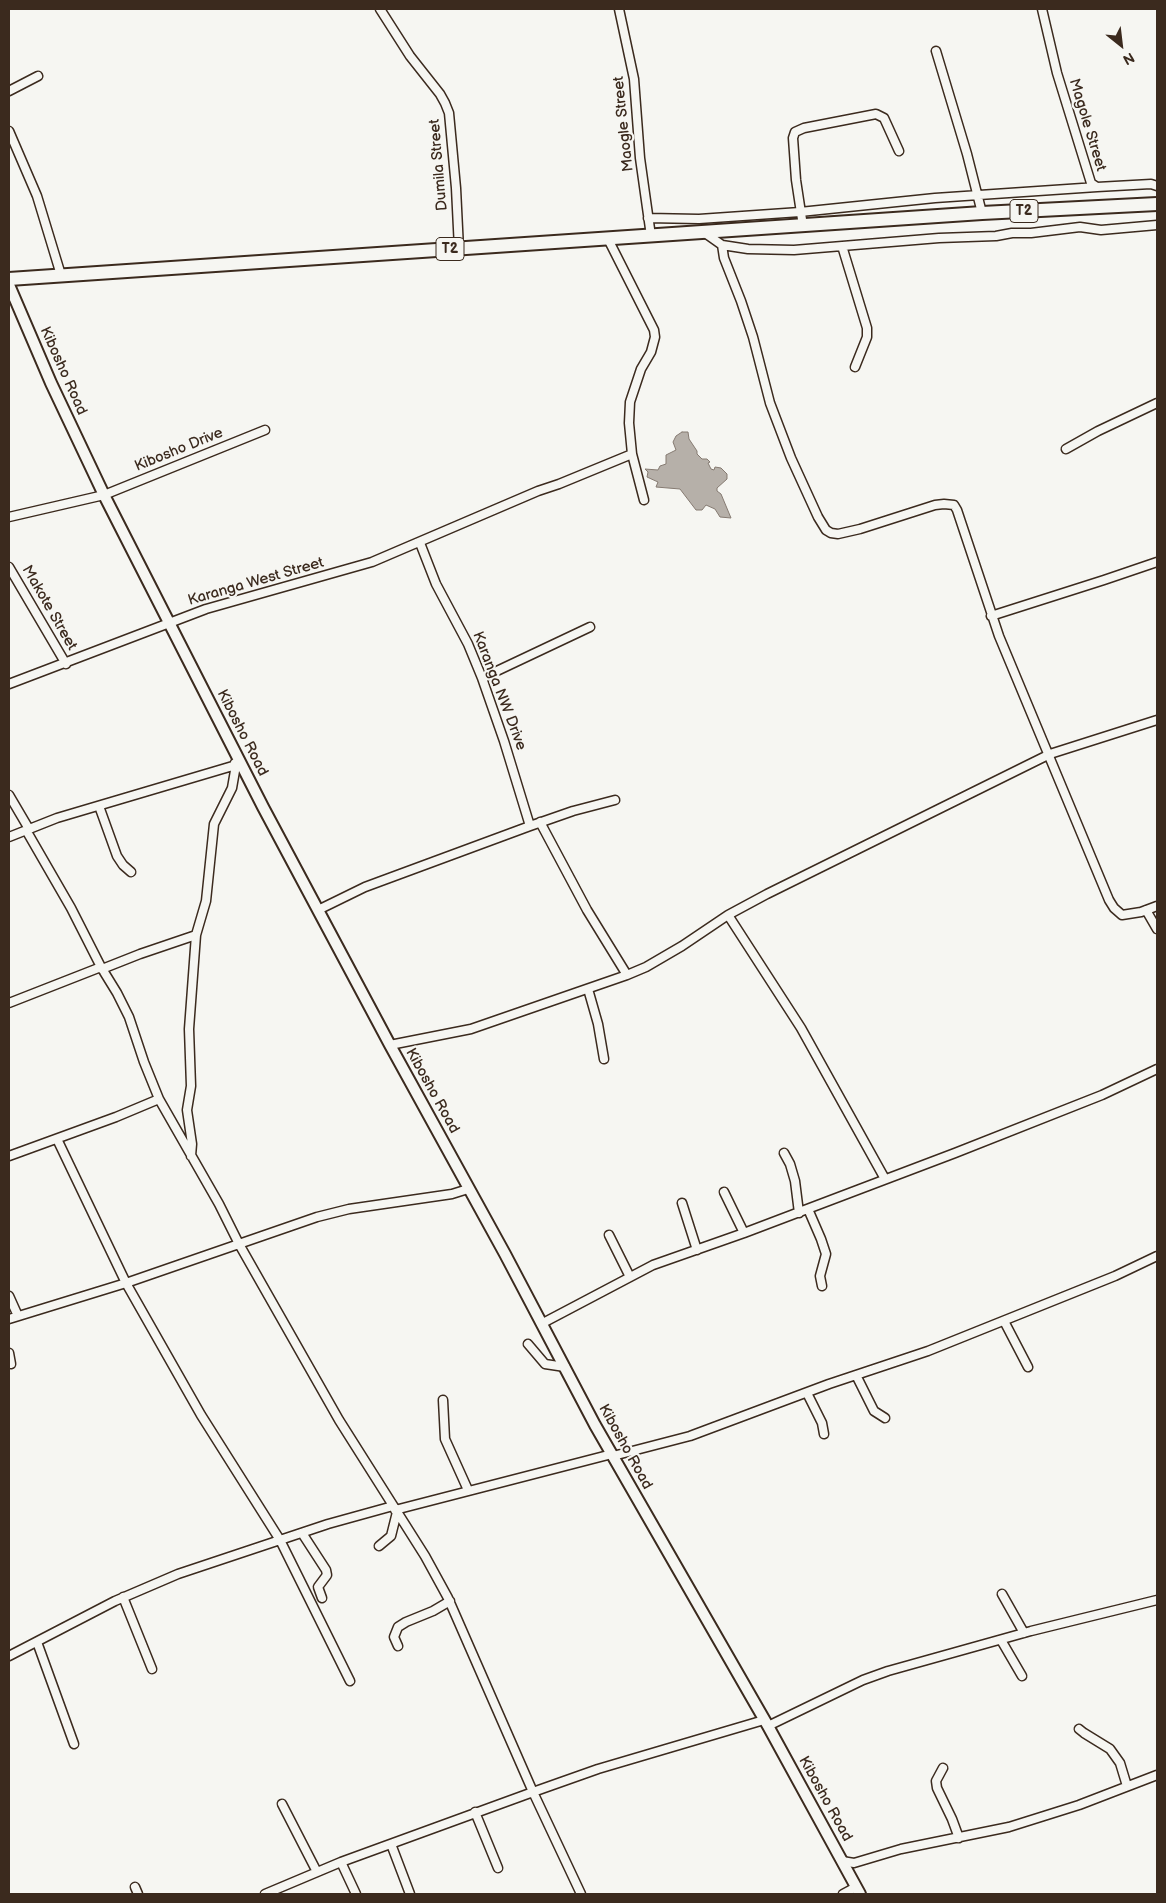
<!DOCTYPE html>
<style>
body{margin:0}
#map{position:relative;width:1166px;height:1903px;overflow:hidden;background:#f6f6f2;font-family:"Balsamiq Sans",sans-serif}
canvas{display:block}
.frame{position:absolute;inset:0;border:10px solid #3b2a1e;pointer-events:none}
.north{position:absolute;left:1096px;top:20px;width:50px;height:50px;-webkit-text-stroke:4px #f6f6f2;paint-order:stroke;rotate:151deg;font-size:14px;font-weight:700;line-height:20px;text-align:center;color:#3b2a1e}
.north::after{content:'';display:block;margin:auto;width:18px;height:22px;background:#3b2a1e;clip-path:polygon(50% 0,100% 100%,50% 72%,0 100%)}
</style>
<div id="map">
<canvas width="1166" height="1903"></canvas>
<div class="frame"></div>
<div class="north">N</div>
</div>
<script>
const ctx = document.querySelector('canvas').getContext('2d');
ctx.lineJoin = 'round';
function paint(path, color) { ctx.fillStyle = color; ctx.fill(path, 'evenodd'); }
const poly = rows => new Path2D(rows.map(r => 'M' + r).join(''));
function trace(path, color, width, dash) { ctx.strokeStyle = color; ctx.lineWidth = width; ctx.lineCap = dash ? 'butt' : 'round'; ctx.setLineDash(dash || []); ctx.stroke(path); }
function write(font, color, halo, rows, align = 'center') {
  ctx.font = font + ' "Balsamiq Sans",sans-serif'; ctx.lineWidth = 4.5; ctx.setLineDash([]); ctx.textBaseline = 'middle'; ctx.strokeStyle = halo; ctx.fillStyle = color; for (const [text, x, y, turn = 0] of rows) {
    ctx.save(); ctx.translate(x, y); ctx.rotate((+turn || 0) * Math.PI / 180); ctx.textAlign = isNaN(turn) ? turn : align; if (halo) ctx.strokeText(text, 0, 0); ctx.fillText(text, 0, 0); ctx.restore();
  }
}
const water = poly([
 [682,432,688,432,689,439,697,451,697,454,702,459,707,459,710,462,708,463,711,469,714,470,715,467,721,468,727,474,727,479,717,488,717,491,721,494,731,518,720,517,715,509,706,505,702,510,696,510,680,489,656,487,658,482,647,477,648,472,645,469,658,470,660,466,666,464,666,455,676,450,673,442,676,436,682,432]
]);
paint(water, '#b6b0a9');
trace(water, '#857a71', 1);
const minor = poly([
 [380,9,410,56,440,94,445,103,449,113,456,188,459,249],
 [619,9,634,79,640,158,651,236],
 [1042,9,1057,73,1091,183,1097,187,1151,184,1157,186],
 [936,51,967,154,982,213],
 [9,91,38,76],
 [9,131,37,196,61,275],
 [648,218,699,219,800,212,935,198,1097,187],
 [803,226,796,180,793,138,795,132,804,128,876,114,884,118,899,151],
 [705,233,722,245,748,249,794,250,939,238,996,236,1012,233,1031,233,1080,227,1101,230,1157,225],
 [608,239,654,330,655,337,651,352,641,369,630,402,629,423,632,454,644,500],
 [722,245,724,258,741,301,753,337,770,403,791,458,818,517,826,530,831,533,838,534,860,529,935,505,944,504,954,505,957,510,999,636,1109,900,1114,908,1122,915,1141,912,1157,906],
 [842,246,867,328,867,337,855,367],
 [1066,449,1098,431,1157,403],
 [9,517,104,495,265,430],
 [420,543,436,584,468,644,482,678,504,741,530,826],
 [9,567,66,664],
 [991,616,1104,580,1157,562],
 [482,678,590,627],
 [9,684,206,609,372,562,538,491,559,484,632,454],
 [9,795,29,829],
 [99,806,117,856,123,865,131,872],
 [540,822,587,910,627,975],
 [26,830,71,908,101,967,117,993,129,1017,144,1062,159,1099,219,1204,239,1244,339,1420,425,1556,448,1598,533,1792,581,1894],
 [9,837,57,818,236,765,235,763],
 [318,910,365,887,530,826,573,811,615,800],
 [1146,910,1157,929],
 [728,915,801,1028,885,1179],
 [102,969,140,954,196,935],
 [588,989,598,1024,604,1059],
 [9,1003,101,967],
 [390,1045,471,1029,627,975,646,967,682,946,728,915,767,894,1050,754,1157,720],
 [57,1139,126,1283,201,1415,280,1540,350,1681],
 [784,1153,790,1164,795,1181,799,1213],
 [9,1156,116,1117,159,1099],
 [191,1156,192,1144,187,1110,191,1086,189,1029,196,935,206,901,214,824,232,788,236,765],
 [724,1192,744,1233],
 [682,1203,697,1250],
 [808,1209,821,1239,826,1254,820,1276,822,1286],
 [609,1235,630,1277],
 [9,1296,18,1316],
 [9,1319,126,1283,317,1217,349,1209,452,1194,468,1189],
 [1004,1321,1028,1367],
 [541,1324,653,1265,744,1233,955,1153,1102,1095,1157,1069],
 [528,1344,545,1364,565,1367],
 [9,1353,11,1364],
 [856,1375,874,1411,885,1418],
 [807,1393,822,1423,824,1434],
 [443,1400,445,1439,468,1490],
 [613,1456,690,1436,829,1384,928,1351,1115,1276,1157,1256],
 [395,1510,612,1454],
 [302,1533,326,1570,327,1575,318,1587,322,1598],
 [379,1546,391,1536,397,1512],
 [1002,1594,1024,1633],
 [123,1597,152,1669],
 [1001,1640,1022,1676],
 [37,1642,74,1744],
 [398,1646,394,1637,398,1627,406,1622,433,1611,450,1601],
 [9,1656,115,1601,178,1574,328,1524,393,1506],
 [768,1726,863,1680,888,1671,1031,1631,1157,1600],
 [1079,1729,1084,1733,1110,1749,1120,1763,1127,1786],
 [943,1768,936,1781,937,1788,952,1819,959,1838],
 [282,1804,317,1872],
 [475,1812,498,1868],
 [391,1844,410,1894],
 [842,1861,854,1863,901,1849,1009,1827,1079,1805,1157,1775],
 [341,1862,356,1894],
 [135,1887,138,1894],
 [265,1894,341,1862,533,1792,598,1769,764,1720],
 [843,1894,856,1887]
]);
const tertiary = poly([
 [9,285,51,383,104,495,263,807,390,1045,505,1254,595,1425,768,1726,860,1894]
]);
const trunk = poly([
 [9,279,982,213,1157,204]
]);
trace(minor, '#3b2a1e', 11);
trace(tertiary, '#3b2a1e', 14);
trace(trunk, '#3b2a1e', 16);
trace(minor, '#f6f6f2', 8);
trace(tertiary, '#f6f6f2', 10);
trace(trunk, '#f6f6f2', 12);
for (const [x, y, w] of [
 [1024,211,28],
 [450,249,28]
]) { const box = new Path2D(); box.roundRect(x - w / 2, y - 11.5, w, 23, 4); ctx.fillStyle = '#f6f6f2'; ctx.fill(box); trace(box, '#3b2a1e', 1); }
write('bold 14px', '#3b2a1e', null, [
 ["T2",1024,211],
 ["T2",450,249]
]);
write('15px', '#3b2a1e', '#f6f6f2', [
 ["Maogle Street",624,124,-96],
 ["Magole Street",1087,125,73],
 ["Dumila Street",439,165,-95],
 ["Kibosho Road",63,371,66],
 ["Kibosho Drive",179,450,-22],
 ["Karanga West Street",256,582,-16],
 ["Makote Street",49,608,60],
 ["Karanga NW Drive",499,691,69],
 ["Kibosho Road",242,733,63],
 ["Kibosho Road",432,1091,61],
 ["Kibosho Road",625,1447,61],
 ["Kibosho Road",825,1799,61]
]);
</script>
